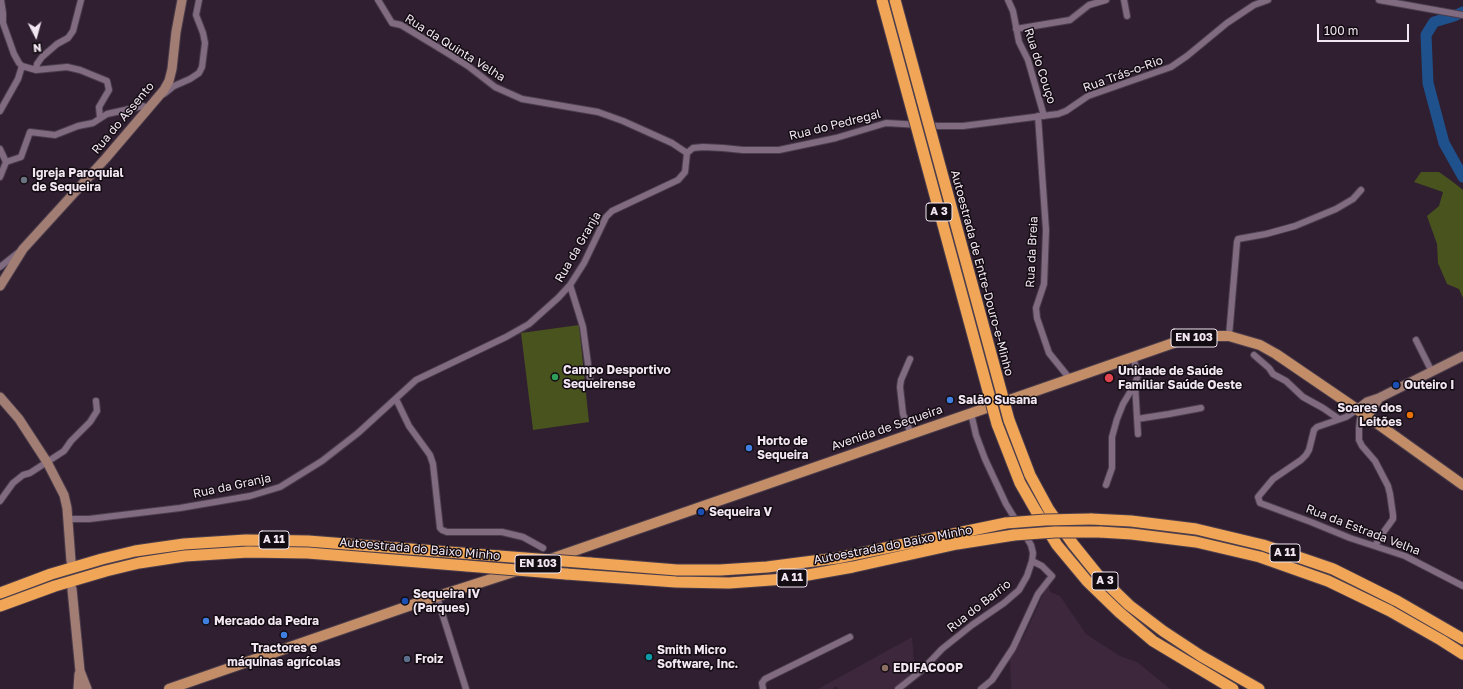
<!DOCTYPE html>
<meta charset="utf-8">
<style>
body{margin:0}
#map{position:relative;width:1463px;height:689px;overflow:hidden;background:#301f30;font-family:"Golos Text",sans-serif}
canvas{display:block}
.north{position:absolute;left:16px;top:16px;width:40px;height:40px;-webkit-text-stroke:3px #130c13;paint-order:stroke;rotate:174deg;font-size:11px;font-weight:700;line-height:16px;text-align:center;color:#f1e6f1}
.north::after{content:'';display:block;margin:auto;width:14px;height:18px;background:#f1e6f1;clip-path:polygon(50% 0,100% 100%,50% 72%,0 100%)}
.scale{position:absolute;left:1317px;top:24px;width:92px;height:18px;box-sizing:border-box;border:2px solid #f1e6f1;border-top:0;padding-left:5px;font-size:12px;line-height:14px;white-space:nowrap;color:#f1e6f1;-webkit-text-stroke:3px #130c13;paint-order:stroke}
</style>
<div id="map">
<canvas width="1463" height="689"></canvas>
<div class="north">N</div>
<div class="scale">100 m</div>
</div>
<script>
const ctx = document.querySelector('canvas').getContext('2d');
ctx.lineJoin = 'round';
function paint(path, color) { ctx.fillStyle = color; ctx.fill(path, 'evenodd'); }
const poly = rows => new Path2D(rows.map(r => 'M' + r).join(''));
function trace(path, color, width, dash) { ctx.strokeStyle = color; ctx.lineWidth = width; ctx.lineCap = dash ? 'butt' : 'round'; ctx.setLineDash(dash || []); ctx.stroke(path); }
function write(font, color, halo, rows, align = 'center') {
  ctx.font = font + ' "Golos Text",sans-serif'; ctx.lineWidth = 3; ctx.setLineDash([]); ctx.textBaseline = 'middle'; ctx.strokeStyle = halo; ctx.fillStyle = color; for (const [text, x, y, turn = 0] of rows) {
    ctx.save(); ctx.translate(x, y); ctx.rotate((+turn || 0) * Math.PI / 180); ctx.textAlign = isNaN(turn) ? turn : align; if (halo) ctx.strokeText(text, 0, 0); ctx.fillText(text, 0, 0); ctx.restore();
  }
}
paint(poly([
 [1047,586,1049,587,1050,592,1060,596,1086,634,1120,656,1137,662,1170,689,1011,689,1010,659,1024,636],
 [912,637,915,674,894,689,839,689,836,686,832,689,818,689]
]), '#3d273d');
paint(poly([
 [1421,172,1439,172,1453,182,1463,190,1463,298,1459,289,1447,284,1438,263,1437,244,1427,216,1439,206,1443,192,1414,182],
 [579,325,589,422,533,430,521,333]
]), '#49531e');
trace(poly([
 [1463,12,1454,16,1434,22,1426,35,1428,83,1444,143,1463,177]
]), '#1f518c', 11);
const street = poly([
 [1,0,3,13,3,23,14,54,19,63,22,66,36,70,67,67,80,70,107,81,109,90,99,107,100,118],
 [378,0,392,23,401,25,444,51,468,66,495,87,522,99,598,112,623,121,672,143,687,153],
 [1008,0,1013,11,1019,42,1028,60,1044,116],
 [1124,0,1127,16],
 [1379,0,1463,15],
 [1016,29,1070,20,1089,5,1106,0],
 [36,70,37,64,42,57,57,44,68,38,73,31,81,0],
 [164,94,174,86,190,79,199,73,202,67,205,43,203,33,196,15,199,0],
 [0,111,18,79,22,66],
 [1038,116,1046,230,1044,284,1036,308,1037,318,1049,353,1070,379],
 [0,149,6,162],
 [687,153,693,148,703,147,723,148,743,150,779,150,836,138,886,123,938,126,963,126,1058,114,1066,111,1088,96,1171,67,1187,56,1227,23,1254,5,1268,0],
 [0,177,6,162,21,157,30,132,55,135,78,126,93,123,107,114,143,106,149,108],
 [0,267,20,251],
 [570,285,583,327,590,379],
 [1229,336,1237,242,1238,239,1266,234,1295,226,1336,209,1353,199,1361,190],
 [1416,340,1432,372],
 [1254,355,1269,368,1273,374,1286,381,1303,397,1323,408,1339,419],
 [910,359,901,380,900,387,903,414,911,434],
 [1135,384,1138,434],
 [396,399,409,426,430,455,433,464,440,528,442,530,447,532,502,532,523,537,543,548],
 [1358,409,1346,417,1317,427,1314,430,1309,450,1306,455,1301,460,1273,479,1258,497,1260,503,1311,522,1350,538,1405,556,1463,586],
 [1364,414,1360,419,1359,428,1359,440,1362,446,1375,461,1388,486,1390,494,1393,515,1393,519,1380,537,1375,546],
 [1137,419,1169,414,1201,408],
 [1106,485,1112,468,1112,437,1117,419,1123,404,1135,384,1138,375,1133,357],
 [0,501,13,483,23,475,30,473,64,451,71,441,90,422,97,411,96,401],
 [68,519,89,519,180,508,250,496,280,487,322,461,358,433,416,380,506,337,529,324,558,298,570,285,584,263,606,217,612,211,678,180,685,172,687,153],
 [437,597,466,689],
 [763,689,762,683,765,679,850,637],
 [898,689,922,670,942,649,972,625,1004,603,1019,590,1027,576,1032,561,1033,553,1031,545,1006,504,985,459,976,435,971,413],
 [981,689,992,680,1013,648,1038,594,1052,576,1042,566,1032,561]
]);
const secondary = poly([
 [0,286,23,249,106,158,164,90,169,81,172,69,176,32,182,0],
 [0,397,19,419,47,462,64,495,67,508,71,561],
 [1358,409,1367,402,1379,398,1463,356],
 [1368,416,1379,398],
 [72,589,80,671,87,689],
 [78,689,79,674]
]);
const primary = poly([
 [169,689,423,601,516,571,1070,379,1179,341,1197,337,1209,336,1229,336,1260,345,1276,354,1364,414,1463,485]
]);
const highway = poly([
 [1009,420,1030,475,1049,510,1073,544,1098,575,1129,605,1163,631,1201,656,1259,689],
 [997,424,1020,483,1036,511,1057,545,1087,581,1119,612,1153,641,1233,689],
 [1091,519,1131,521,1196,529,1263,545,1333,569,1397,601,1463,639],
 [1100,532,1132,534,1196,542,1260,557,1328,581,1390,611,1441,640,1463,654],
 [590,563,677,570,720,570,767,567,837,558,1006,523],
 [566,574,676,582,729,583,785,579,853,567,957,544,1014,535],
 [0,593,51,574,102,559,135,551,184,544,246,540,308,541,499,556],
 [0,606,55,586,106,571,139,563,185,556,248,552,308,553,467,566]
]);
trace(street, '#4b3d4c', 8);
trace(secondary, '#4b3d4c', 11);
trace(primary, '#4b3d4c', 12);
trace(highway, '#4b3d4c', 13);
trace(street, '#806b80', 6);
trace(secondary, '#a27d73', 9);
trace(primary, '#c38e67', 10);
trace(highway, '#f0a656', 11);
const highwayBridge = poly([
 [882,0,997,424],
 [895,0,1009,420],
 [1006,523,1045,520,1091,519],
 [1014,535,1055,532,1100,532],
 [499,556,590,563],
 [467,566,566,574]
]);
trace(highwayBridge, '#4b3d4c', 13, []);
trace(highwayBridge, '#f0a656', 11);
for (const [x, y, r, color] of [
 [24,180,4,"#6b7280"],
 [555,377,4,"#2e9e5b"],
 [1109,378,5,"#e0444e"],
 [1396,385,4,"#1a4fb4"],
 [950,400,4,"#3f7fe0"],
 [1410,415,4,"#e8710a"],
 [749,448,4,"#3f7fe0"],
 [701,512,4,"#1a4fb4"],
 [405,601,4,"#1a4fb4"],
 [206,621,4,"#3f7fe0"],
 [284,635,4,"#3f7fe0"],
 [649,657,4,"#0f9aa8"],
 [407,659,4,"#5c6f8a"],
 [885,668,4,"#8d6e63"]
]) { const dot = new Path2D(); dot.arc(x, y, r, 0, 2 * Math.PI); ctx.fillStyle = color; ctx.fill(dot); trace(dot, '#130c13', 1.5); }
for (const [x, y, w] of [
 [939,212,26],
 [1194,338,46],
 [274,540,30],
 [1285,553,30],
 [538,564,46],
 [792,578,30],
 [1105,581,26]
]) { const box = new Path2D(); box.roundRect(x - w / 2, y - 9, w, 18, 3); ctx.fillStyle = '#130c13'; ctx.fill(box); trace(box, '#f1e6f1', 1); }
write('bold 11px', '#f1e6f1', null, [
 ["A 3",939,212],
 ["EN 103",1194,338],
 ["A 11",274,540],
 ["A 11",1285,553],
 ["EN 103",538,564],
 ["A 11",792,578],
 ["A 3",1105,581]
]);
write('12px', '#f1e6f1', '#130c13', [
 ["Rua da Quinta Velha",455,48,32],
 ["Rua do Couço",1040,66,72],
 ["Rua Trás-o-Rio",1123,74,-20],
 ["Rua do Assento",123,118,-50],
 ["Rua do Pedregal",835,125,-14],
 ["Rua da Granja",578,247,-60],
 ["Rua da Breia",1032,252,-87],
 ["Autoestrada de Entre-Douro-e-Minho",982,273,75],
 ["Avenida de Sequeira",887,428,-19],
 ["Rua da Granja",232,486,-12],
 ["Rua da Estrada Velha",1363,530,21],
 ["Autoestrada do Baixo Minho",893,545,-11],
 ["Autoestrada do Baixo Minho",420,549,5],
 ["Rua do Barrio",979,606,-38]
]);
write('bold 12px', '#f1e6f1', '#130c13', [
 ["Igreja Paroquial",32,173],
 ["de Sequeira",32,187],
 ["Campo Desportivo",563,370],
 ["Sequeirense",563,384],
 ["Unidade de Saúde",1118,371],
 ["Familiar Saúde Oeste",1118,385],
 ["Outeiro I",1404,385],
 ["Salão Susana",958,400],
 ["Soares dos",1402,408,"right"],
 ["Leitões",1402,422,"right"],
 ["Horto de",757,441],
 ["Sequeira",757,455],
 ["Sequeira V",709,512],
 ["Sequeira IV",413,594],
 ["(Parques)",413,608],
 ["Mercado da Pedra",214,621],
 ["Tractores e",284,648,"center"],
 ["máquinas agrícolas",284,662,"center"],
 ["Smith Micro",657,650],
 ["Software, Inc.",657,664],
 ["Froiz",415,659],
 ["EDIFACOOP",893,668]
], 'left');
</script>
